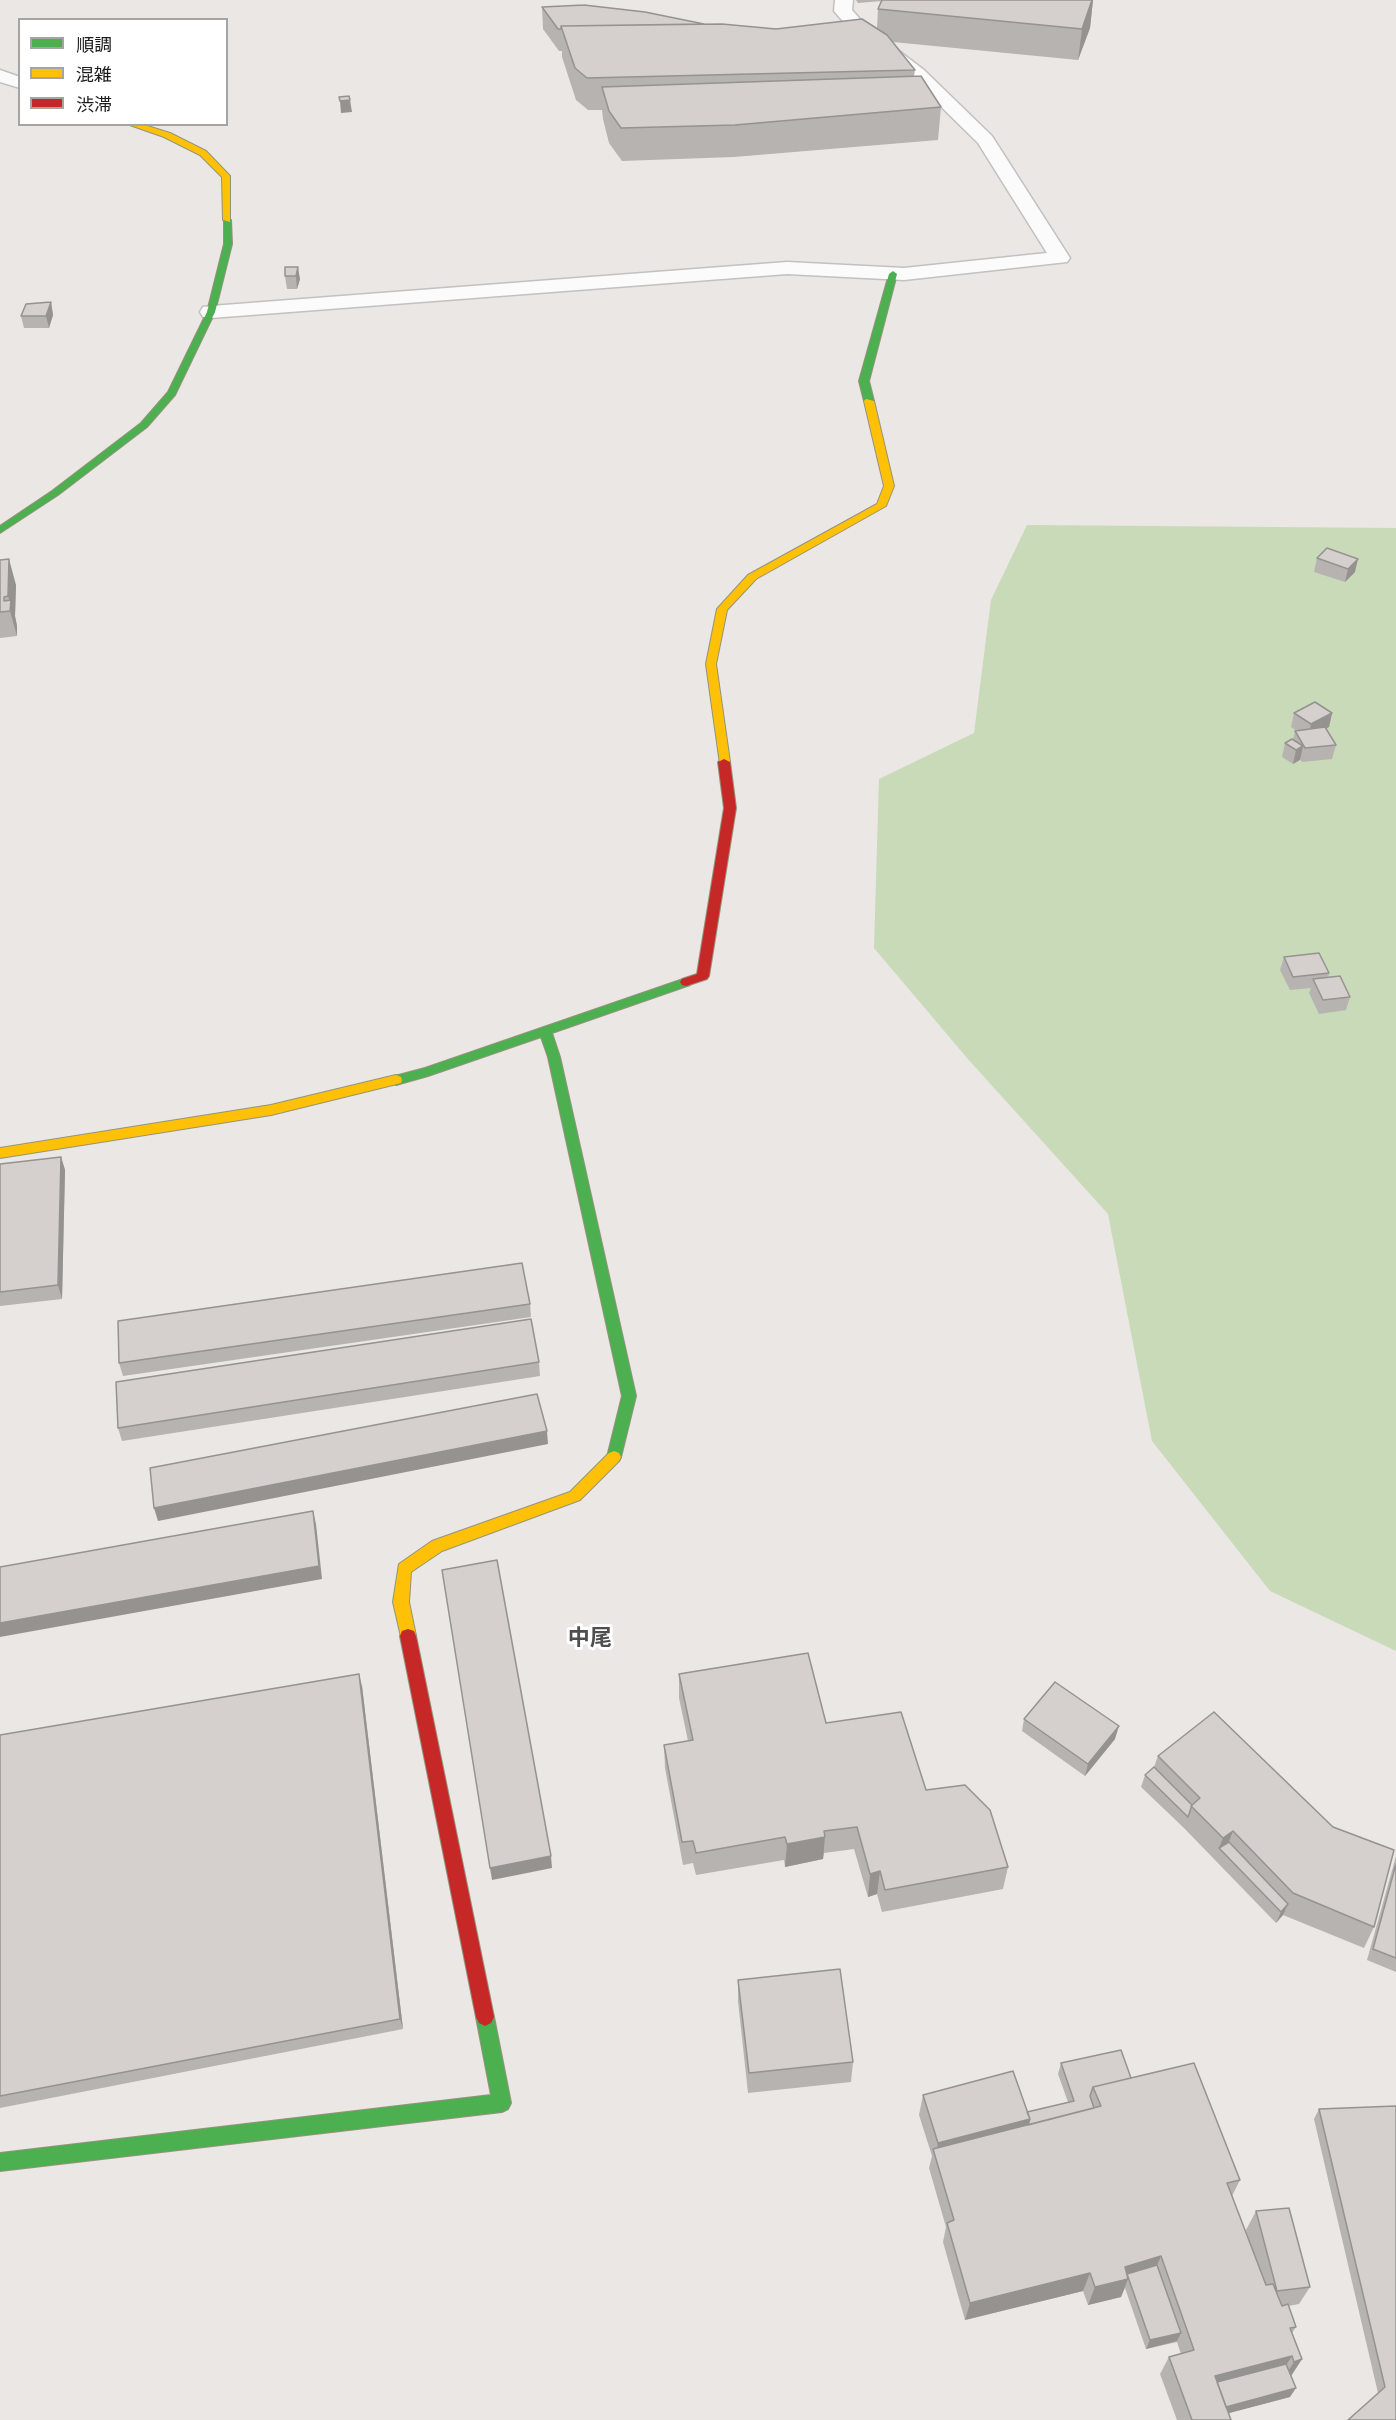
<!DOCTYPE html>
<meta charset="utf-8">
<style>
body{margin:0}
#map{position:relative;width:1396px;height:2420px;overflow:hidden;background:#eae7e4;font-family:Montserrat,"Noto Sans JP",sans-serif}
canvas{display:block}
.legend{position:absolute;left:18px;top:18px;width:210px;height:108px;box-sizing:border-box;background:#fff;border:2px solid #a4a4a4;margin:0;padding:8px 10px;list-style:none;font-size:18px;color:#1b1b1b}
.legend li{display:flex;align-items:center;gap:12px;height:30px}
.legend b{width:30px;border:2px solid #a4a4a4}
</style>
<div id="map">
<canvas width="1396" height="2420"></canvas>
<ul class="legend">
<li><b style="height:8px;background:#4caf50"></b>順調</li>
<li><b style="height:8px;background:#ffc107"></b>混雑</li>
<li><b style="height:8px;background:#c62828"></b>渋滞</li>
</ul>
</div>
<script>
const ctx = document.querySelector('canvas').getContext('2d');
ctx.lineJoin = 'round';
function paint(path, color) { ctx.fillStyle = color; ctx.fill(path, 'evenodd'); }
const poly = rows => new Path2D(rows.map(r => 'M' + r).join(''));
function trace(path, color, width, dash) { ctx.strokeStyle = color; ctx.lineWidth = width; ctx.lineCap = dash ? 'butt' : 'round'; ctx.setLineDash(dash || []); ctx.stroke(path); }
function write(font, color, halo, rows, align = 'center') {
  ctx.font = font + ' Montserrat,"Noto Sans JP",sans-serif'; ctx.lineWidth = 6; ctx.setLineDash([]); ctx.textBaseline = 'middle'; ctx.strokeStyle = halo; ctx.fillStyle = color; for (const [text, x, y, turn = 0] of rows) {
    ctx.save(); ctx.translate(x, y); ctx.rotate((+turn || 0) * Math.PI / 180); ctx.textAlign = isNaN(turn) ? turn : align; if (halo) ctx.strokeText(text, 0, 0); ctx.fillText(text, 0, 0); ctx.restore();
  }
}
paint(poly([
 [1027,525,1396,528,1396,1651,1270,1591,1152,1441,1108,1214,967,1058,874,948,879,779,974,733,991,600]
]), '#c8dab7');
const street = poly([
 [835,0,853,0,852,10,866,26,924,70,992,136,1070,258,1067,262,904,280,787,274,211,318,203,317,200,312,203,307,211,306,787,262,904,268,1047,253,978,143,912,78,854,34,834,11,835,0],
 [0,70,20,77,20,88,0,82,0,70]
]);
const fast = poly([
 [224,218,231,220,232,244,215,312,175,395,147,427,58,495,0,533,0,526,52,491,141,423,168,392,207,312,224,244,224,218],
 [893,271,897,274,869,381,874,401,869,404,864,401,859,381,889,274,893,271],
 [686,978,690,979,692,982,690,985,552,1033,560,1057,636,1396,621,1457,619,1461,614,1463,609,1461,607,1457,622,1396,548,1057,541,1037,428,1076,396,1085,390,1080,391,1077,425,1068,686,978],
 [485,2008,491,2011,494,2017,511,2103,508,2109,502,2112,0,2171,0,2153,491,2095,476,2017,479,2011,485,2008]
]);
const slow = poly([
 [127,124,141,124,170,133,206,151,230,176,230,222,223,220,222,177,200,155,164,137,127,124],
 [866,399,874,401,894,486,886,506,756,579,727,610,716,664,730,762,728,764,720,764,706,664,717,609,748,575,877,504,884,486,864,401,866,399],
 [396,1075,401,1077,402,1080,401,1083,271,1115,0,1158,0,1148,271,1105,396,1075],
 [614,1451,619,1453,621,1457,619,1461,580,1500,442,1551,411,1572,409,1602,416,1636,414,1641,408,1643,402,1641,393,1602,399,1564,432,1541,570,1492,609,1453,614,1451]
]);
const jam = poly([
 [724,759,730,762,736,808,709,976,707,979,686,986,682,985,680,982,682,979,697,974,724,808,718,762,724,759],
 [408,1629,414,1631,416,1636,494,2017,491,2023,485,2026,479,2023,476,2017,400,1636,402,1631,408,1629]
]);
trace(street, '#c2c1c0', 3);
trace(fast, '#95937c', 2);
trace(slow, '#95937c', 2);
trace(jam, '#95937c', 2);
paint(street, '#fcfbfb');
paint(fast, '#4caf50');
paint(slow, '#ffc107');
paint(jam, '#c62828');
paint(poly([
 [856,0,1093,0,1090,28,1078,60,893,42,915,70,914,76,941,107,938,140,734,157,622,161,609,143,603,119,602,110,588,110,576,100,562,57,562,51,559,51,543,29,542,7,704,24,776,29,877,28,878,9,882,1,858,3],
 [285,267,300,279,297,289,287,289,285,276],
 [51,302,53,315,49,328,24,328,21,316],
 [1327,548,1355,572,1345,582,1314,572,1317,558],
 [0,560,16,585,15,616,17,626,17,636,0,638],
 [1294,713,1332,713,1329,727,1326,728,1336,745,1332,759,1302,762,1300,759,1293,764,1282,757,1285,743,1293,740,1295,731,1297,731,1291,727],
 [1284,957,1329,973,1328,978,1350,997,1346,1010,1319,1014,1309,993,1311,988,1290,990,1280,970],
 [61,1157,65,1170,62,1299,0,1306,0,1164],
 [530,1304,531,1317,123,1376,119,1363],
 [539,1362,540,1376,122,1441,118,1428],
 [679,1674,826,1723,926,1790,1008,1867,1003,1889,882,1912,877,1894,868,1897,854,1849,824,1853,823,1859,785,1867,784,1860,696,1875,693,1863,683,1865,665,1768,664,1745,688,1741,679,1698],
 [362,1686,403,2029,0,2108,0,1735],
 [1024,1719,1115,1739,1085,1776,1022,1731],
 [1158,1756,1374,1927,1364,1948,1283,1915,1276,1923,1184,1828,1141,1787,1145,1775,1154,1767],
 [1396,1856,1396,1972,1367,1960],
 [738,1980,853,2062,851,2082,748,2093,738,2001],
 [1061,2063,1131,2078,1240,2180,1232,2196,1249,2241,1246,2230,1256,2211,1310,2287,1299,2304,1288,2306,1296,2327,1292,2333,1302,2359,1291,2376,1290,2397,1229,2413,1231,2420,1177,2420,1160,2374,1169,2357,1181,2354,1177,2342,1146,2349,1125,2288,1121,2297,1088,2305,1083,2291,965,2320,943,2242,946,2227,929,2168,932,2156,919,2115,923,2095,1028,2112,1068,2102,1058,2074],
 [1319,2109,1396,2420,1378,2393,1314,2119]
]), '#b7b3b1');
paint(poly([
 [1092,0,1093,0,1090,28,1078,60,1082,29],
 [350,100,352,112,341,113,340,101],
 [298,267,300,279,297,289,296,276],
 [51,302,53,315,49,328,46,316],
 [9,559,16,585,15,616,17,626,17,636,10,611,11,605,8,596],
 [1358,559,1355,572,1345,582,1348,569],
 [1332,713,1329,727,1308,738,1311,724],
 [1303,746,1300,760,1293,764,1296,750],
 [61,1157,65,1170,62,1299,58,1285],
 [547,1431,548,1444,158,1521,154,1508],
 [313,1511,316,1524,322,1579,0,1637,0,1623],
 [359,1674,362,1686,403,2029,400,2019],
 [1119,1726,1115,1739,1085,1776,1088,1764],
 [1233,1831,1224,1854,1219,1848,1223,1838],
 [825,1837,823,1859,785,1867,787,1844],
 [551,1856,552,1868,492,1880,490,1868],
 [880,1871,877,1894,868,1897,870,1874],
 [1288,1904,1283,1915,1276,1923,1281,1912],
 [1030,2119,1026,2134,936,2153,938,2143],
 [1161,2256,1153,2275,1128,2279,1121,2297,1088,2305,1095,2287,1125,2267],
 [1090,2273,1083,2291,965,2320,970,2303],
 [1181,2333,1177,2341,1146,2349,1150,2340],
 [1292,2356,1281,2373,1213,2391,1215,2376],
 [1302,2359,1291,2376,1283,2379,1294,2362],
 [1296,2388,1290,2397,1214,2417,1219,2409]
]), '#959290');
const building = poly([
 [882,0,1092,0,1082,29,878,9,882,0],
 [584,5,645,12,704,24,561,26,561,29,558,29,542,7,584,5],
 [862,19,887,35,915,70,587,78,575,68,561,26,722,24,776,29,862,19],
 [921,76,941,107,735,125,621,128,609,111,602,87,921,76],
 [349,96,350,100,340,101,339,97,349,96],
 [285,267,298,267,296,276,285,276,285,267],
 [51,302,46,316,21,316,26,304,51,302],
 [1327,548,1358,559,1348,569,1317,558,1327,548],
 [9,559,8,596,4,597,4,601,11,600,10,611,0,612,0,560,9,559],
 [1315,702,1332,713,1311,724,1294,713,1315,702],
 [1325,727,1336,745,1305,748,1295,731,1325,727],
 [1292,739,1303,746,1296,750,1285,743,1292,739],
 [1319,953,1329,973,1293,977,1284,957,1319,953],
 [1340,976,1350,997,1323,1000,1313,979,1340,976],
 [61,1157,58,1285,0,1292,0,1164,61,1157],
 [522,1263,530,1304,119,1363,118,1321,522,1263],
 [531,1319,539,1362,118,1428,116,1382,531,1319],
 [537,1394,547,1431,154,1508,150,1468,537,1394],
 [313,1511,319,1566,0,1623,0,1567,313,1511],
 [497,1560,551,1856,490,1868,442,1570,497,1560],
 [808,1653,826,1723,901,1712,926,1790,965,1785,990,1810,1008,1867,885,1890,880,1871,870,1874,857,1827,824,1831,825,1837,787,1844,785,1837,696,1853,693,1841,682,1842,664,1745,693,1740,679,1674,808,1653],
 [359,1674,400,2019,0,2096,0,1735,359,1674],
 [1055,1682,1119,1726,1088,1764,1024,1719,1055,1682],
 [1214,1712,1333,1827,1394,1850,1374,1927,1293,1893,1233,1831,1223,1838,1191,1806,1200,1798,1158,1756,1214,1712],
 [1154,1767,1192,1805,1188,1817,1145,1775,1154,1767],
 [1229,1842,1288,1904,1281,1912,1219,1848,1229,1842],
 [1396,1864,1396,1958,1373,1949,1396,1864],
 [840,1969,853,2062,749,2073,738,1980,840,1969],
 [1121,2050,1131,2078,1093,2087,1090,2096,1094,2108,1028,2125,1030,2119,1027,2112,1074,2101,1061,2063,1121,2050],
 [1194,2063,1240,2180,1227,2183,1266,2285,1273,2284,1282,2306,1288,2304,1296,2327,1290,2328,1302,2359,1294,2362,1292,2356,1215,2376,1231,2420,1192,2420,1169,2357,1194,2350,1161,2256,1125,2267,1128,2279,1095,2287,1090,2273,970,2303,947,2223,954,2220,933,2149,1101,2106,1093,2087,1194,2063],
 [1013,2071,1030,2119,938,2143,923,2095,1013,2071],
 [1396,2106,1396,2420,1348,2420,1385,2387,1319,2109,1396,2106],
 [1289,2208,1310,2287,1277,2291,1256,2211,1289,2208],
 [1157,2265,1181,2333,1150,2340,1127,2274,1157,2265],
 [1286,2364,1296,2388,1226,2407,1217,2382,1286,2364]
]);
paint(building, '#d5d0ce');
trace(building, '#959290', 1.5);
write('bold 22px', '#4e4e4e', '#fff', [
 ["中尾",590,1639]
]);
</script>
